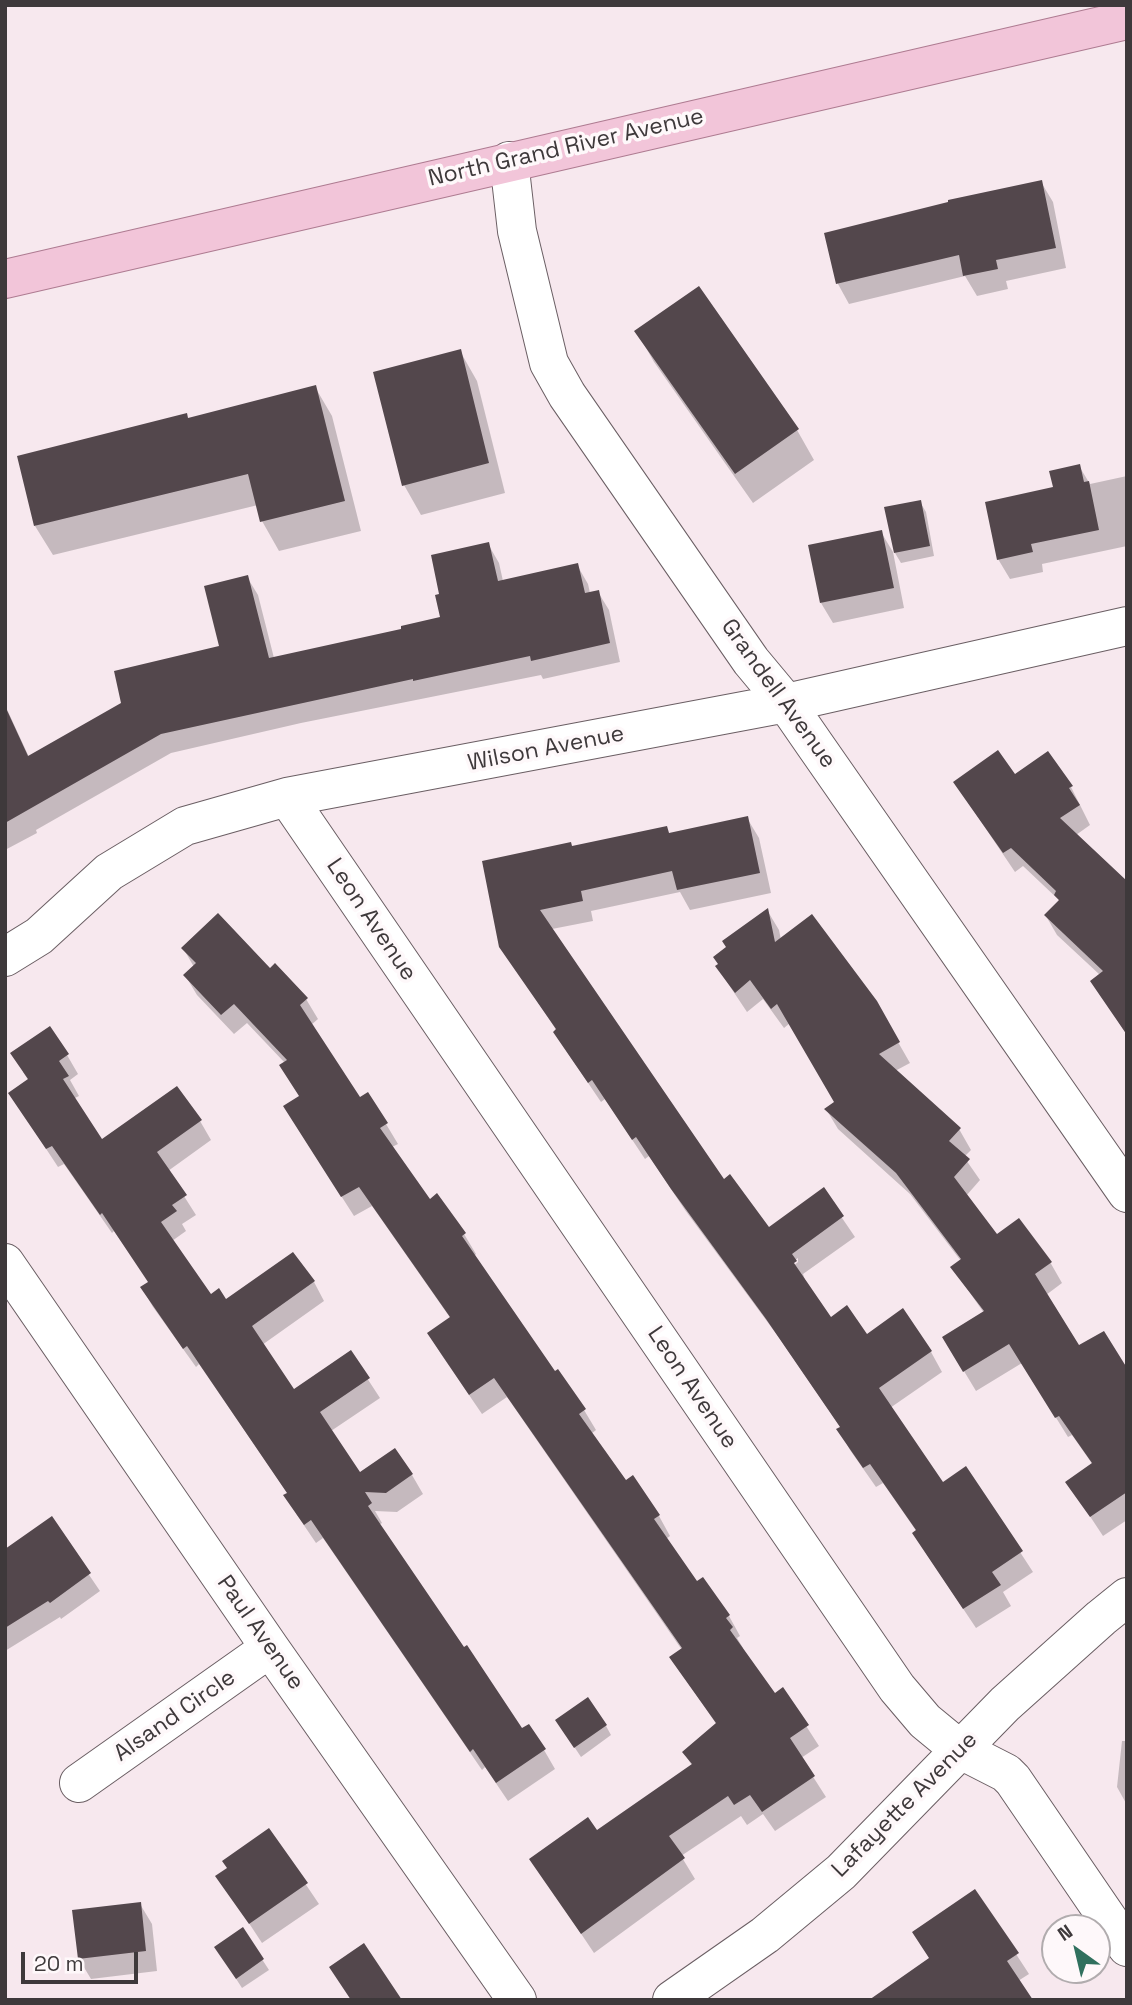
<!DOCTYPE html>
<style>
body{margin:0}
#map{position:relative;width:1132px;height:2005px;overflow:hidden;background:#f7e8ee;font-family:"Space Grotesk",sans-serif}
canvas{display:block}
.frame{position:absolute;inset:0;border:7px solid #3e393b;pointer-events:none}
.north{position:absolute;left:1041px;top:1914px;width:70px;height:70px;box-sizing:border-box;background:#fef8fa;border:2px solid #b1acae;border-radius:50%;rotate:326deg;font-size:19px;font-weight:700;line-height:28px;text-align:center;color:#3e393b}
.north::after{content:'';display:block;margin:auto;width:24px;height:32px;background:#30705e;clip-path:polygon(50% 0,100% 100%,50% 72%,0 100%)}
.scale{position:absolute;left:21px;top:1952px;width:117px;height:32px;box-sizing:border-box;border:4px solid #3e393b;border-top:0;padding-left:9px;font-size:21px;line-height:24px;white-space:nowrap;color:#3e393b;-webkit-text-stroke:5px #fef8fa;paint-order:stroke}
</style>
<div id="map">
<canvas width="1132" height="2005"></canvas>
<div class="frame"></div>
<div class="north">N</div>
<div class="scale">20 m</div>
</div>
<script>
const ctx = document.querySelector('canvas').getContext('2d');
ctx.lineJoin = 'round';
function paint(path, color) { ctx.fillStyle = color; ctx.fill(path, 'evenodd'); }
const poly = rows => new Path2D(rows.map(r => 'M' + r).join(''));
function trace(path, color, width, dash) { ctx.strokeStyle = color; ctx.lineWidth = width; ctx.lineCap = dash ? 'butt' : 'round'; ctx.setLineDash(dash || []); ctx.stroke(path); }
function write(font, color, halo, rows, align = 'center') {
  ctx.font = font + ' "Space Grotesk",sans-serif'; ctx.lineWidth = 7; ctx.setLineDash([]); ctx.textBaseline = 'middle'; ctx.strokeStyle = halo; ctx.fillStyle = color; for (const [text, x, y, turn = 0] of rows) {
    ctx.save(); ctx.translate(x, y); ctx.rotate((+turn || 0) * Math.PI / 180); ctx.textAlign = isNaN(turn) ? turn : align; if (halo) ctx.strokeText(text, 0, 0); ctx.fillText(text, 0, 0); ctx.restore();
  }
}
paint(poly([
 [1041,182,1053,202,1066,268,1006,281,1008,289,977,296,965,276,849,304,838,284,826,234],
 [637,332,797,430,814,460,753,503,654,362],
 [460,351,477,381,505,493,421,515,404,485],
 [315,387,332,416,361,531,279,551,262,521,258,505,53,555,35,526,189,419],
 [1079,466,1090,484,1127,476,1127,546,1042,564,1043,572,1010,579,998,559,1055,489],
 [920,502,926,512,934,556,901,563,895,553],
 [881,532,893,552,904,608,833,623,821,603],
 [488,544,499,563,503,581,577,565,588,584,590,593,598,592,609,610,620,662,543,679,541,675,301,723,171,753,36,830,37,833,5,850,5,705,29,757,221,647,247,577,258,595,274,658,403,630,442,619,441,595],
 [1015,776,1071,787,1090,825,1076,835,1127,883,1127,1035,1092,981,1100,975,1057,935,1046,916,1060,901,1023,866,1015,872,955,783],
 [747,818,759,838,771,893,690,910,680,892,591,911,593,921,552,929,723,1181,768,1229,823,1190,855,1237,803,1274,806,1283,831,1319,867,1336,931,1352,942,1372,890,1408,942,1484,966,1469,1033,1572,1003,1592,1011,1606,976,1628,926,1553,917,1532,883,1483,876,1487,850,1450,839,1430,841,1428,780,1339,685,1210,649,1156,645,1159,605,1099,601,1102,567,1052,557,1031,501,947,572,848,666,828,670,835],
 [798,1258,798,1262,788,1270,786,1267],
 [767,910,779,930,781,940,875,1002,910,1063,895,1071,959,1129,971,1150,964,1157,980,1180,966,1196,997,1237,1050,1262,1062,1283,1046,1295,1079,1348,1127,1371,1127,1520,1103,1536,1068,1483,1093,1465,1072,1435,1068,1437,1022,1363,976,1391,944,1338,984,1313,952,1267,961,1261,910,1194,838,1129,826,1109,837,1103,790,1023,784,1028,763,999,747,1012,717,967],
 [183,948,270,970,306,999,318,1019,311,1025,359,1099,386,1124,398,1144,392,1147,430,1201,437,1196,464,1234,476,1254,474,1256,554,1374,584,1410,596,1430,591,1434,626,1482,659,1516,670,1536,666,1539,696,1583,702,1579,729,1616,740,1636,737,1638,743,1648,742,1649,775,1695,783,1690,819,1746,801,1758,826,1797,775,1831,763,1814,747,1825,741,1816,681,1856,695,1879,594,1953,531,1859,597,1832,693,1767,684,1753,717,1725,671,1658,682,1650,507,1397,482,1414,441,1354,429,1334,451,1319,372,1206,354,1216,297,1127,300,1097,285,1063,247,1023,234,1034,197,995,185,975,194,967],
 [67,1055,78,1074,70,1080,79,1096,73,1099,102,1142,200,1121,211,1140,168,1171,196,1215,182,1224,186,1231,172,1241,210,1296,225,1301,293,1254,314,1282,324,1301,262,1345,293,1391,350,1352,380,1398,331,1431,360,1475,412,1475,423,1494,397,1512,375,1511,382,1523,379,1525,522,1731,544,1750,555,1769,508,1801,485,1767,482,1770,323,1538,316,1543,297,1515,286,1496,288,1494,199,1364,196,1367,153,1307,142,1288,150,1283,114,1231,112,1233,64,1164,58,1167,22,1112,29,1081,23,1072],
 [51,1519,100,1591,61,1619,60,1617,5,1651,5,1583],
 [606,1726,611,1735,581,1757,563,1730],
 [1122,1741,1127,1741,1127,1805,1117,1787],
 [269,1830,319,1904,262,1943,218,1876,229,1869],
 [975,1891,1029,1974,1018,1981,930,1959],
 [140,1904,152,1924,157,1971,91,1979,79,1959],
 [243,1930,269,1970,242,1988,222,1957]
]), '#0003');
paint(poly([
 [1042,180,1056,248,996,260,998,269,963,276,959,255,836,284,824,233,948,202,948,200],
 [699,286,799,429,735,474,634,331],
 [461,349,489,463,402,486,373,372],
 [316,385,345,501,260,522,248,474,34,526,17,456,187,413,188,418],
 [1080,464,1084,482,1089,481,1099,530,1031,544,1033,552,997,560,985,502,1053,487,1049,471],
 [921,500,930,546,894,553,884,507],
 [882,530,894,588,820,603,808,545],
 [489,542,498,581,578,563,585,593,599,590,610,643,531,661,530,656,413,681,413,679,161,734,5,823,5,706,28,756,121,703,114,671,219,646,204,586,248,575,269,658,401,629,401,626,440,617,435,595,439,594,431,555],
 [998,750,1015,774,1048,751,1073,786,1069,788,1080,805,1060,818,1127,881,1127,1035,1090,981,1103,971,1044,915,1059,900,1054,895,1056,891,1011,848,1003,853,953,782],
 [748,816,760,873,677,890,672,871,581,891,583,901,540,910,724,1179,730,1174,769,1227,824,1187,844,1216,792,1254,797,1261,794,1263,831,1317,847,1305,867,1334,903,1308,932,1351,879,1388,943,1482,966,1466,1023,1551,992,1572,1001,1585,963,1609,912,1533,916,1530,870,1464,863,1468,836,1429,840,1427,766,1319,671,1189,636,1137,632,1140,592,1080,588,1083,553,1032,556,1029,499,947,482,861,571,842,572,846,667,826,669,833],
 [768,908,775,942,812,914,877,1001,900,1042,879,1054,961,1128,949,1141,970,1159,954,1177,997,1234,1019,1218,1052,1262,1035,1274,1079,1345,1104,1331,1127,1368,1127,1492,1090,1517,1065,1482,1092,1463,1059,1416,1055,1418,1009,1344,963,1372,942,1337,984,1311,950,1267,961,1259,896,1173,824,1109,834,1102,777,1004,771,1009,750,980,735,993,715,966,718,964,713,957,726,947,722,941],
 [218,913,270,968,275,963,308,998,300,1005,360,1097,368,1092,388,1123,380,1128,430,1199,437,1193,466,1233,462,1236,555,1371,558,1369,586,1409,579,1414,626,1480,633,1475,660,1515,654,1519,697,1581,703,1577,730,1615,726,1618,733,1627,730,1630,775,1693,783,1687,809,1725,790,1738,815,1776,762,1812,750,1795,734,1805,728,1796,669,1836,685,1858,581,1934,529,1859,588,1817,597,1830,692,1764,682,1752,716,1723,669,1657,682,1648,494,1378,469,1395,427,1333,450,1317,359,1187,341,1197,283,1106,299,1096,279,1065,287,1060,234,1004,221,1015,183,975,196,963,181,948],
 [50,1026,69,1054,59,1061,69,1076,63,1079,102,1139,177,1086,202,1120,157,1152,187,1195,172,1205,177,1211,161,1222,211,1294,219,1288,226,1299,293,1252,315,1281,252,1326,294,1389,351,1350,370,1378,320,1412,360,1472,395,1448,413,1474,386,1493,365,1492,372,1503,368,1506,464,1647,467,1645,522,1728,529,1724,546,1749,496,1783,473,1749,470,1752,311,1520,304,1525,283,1495,287,1493,187,1346,183,1349,140,1287,148,1282,102,1213,100,1215,52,1146,46,1149,8,1093,28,1079,10,1053],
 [52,1516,91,1573,50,1603,48,1601,5,1628,5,1549],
 [588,1697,607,1725,574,1748,555,1720],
 [269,1828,308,1883,249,1924,215,1876,227,1868,222,1861],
 [975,1889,1019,1953,1007,1961,1033,2000,869,2000,929,1958,912,1932],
 [141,1902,146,1951,78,1959,72,1910],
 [243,1927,264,1959,236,1979,214,1947],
 [364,1943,402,2000,351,2000,329,1967]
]), '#53474c');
const minor = poly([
 [509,161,517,231,549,363,567,395,751,661,786,703,815,745,1127,1193],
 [287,797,897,1688,925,1721,959,1749,1006,1773,1013,1780,1127,1947],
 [5,957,39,936,109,872,185,826,287,797,786,703,1127,626],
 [5,1263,270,1648,517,2000],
 [79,1783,270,1648],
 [672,2000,765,1935,841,1872,1005,1704,1101,1618,1127,1597]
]);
const primary = poly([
 [5,279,1127,20]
]);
trace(minor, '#6a5e63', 40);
trace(primary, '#ae7b91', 40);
trace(minor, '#fff', 38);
trace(primary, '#f2c5d9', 38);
write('23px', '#3e393b', '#fef8fa', [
 ["North Grand River Avenue",566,148,-13],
 ["Grandell Avenue",778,694,54],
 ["Wilson Avenue",546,749,-11],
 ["Leon Avenue",371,920,56],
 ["Leon Avenue",692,1388,56],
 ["Paul Avenue",260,1633,55],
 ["Alsand Circle",175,1716,-35],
 ["Lafayette Avenue",905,1805,-45]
]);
</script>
